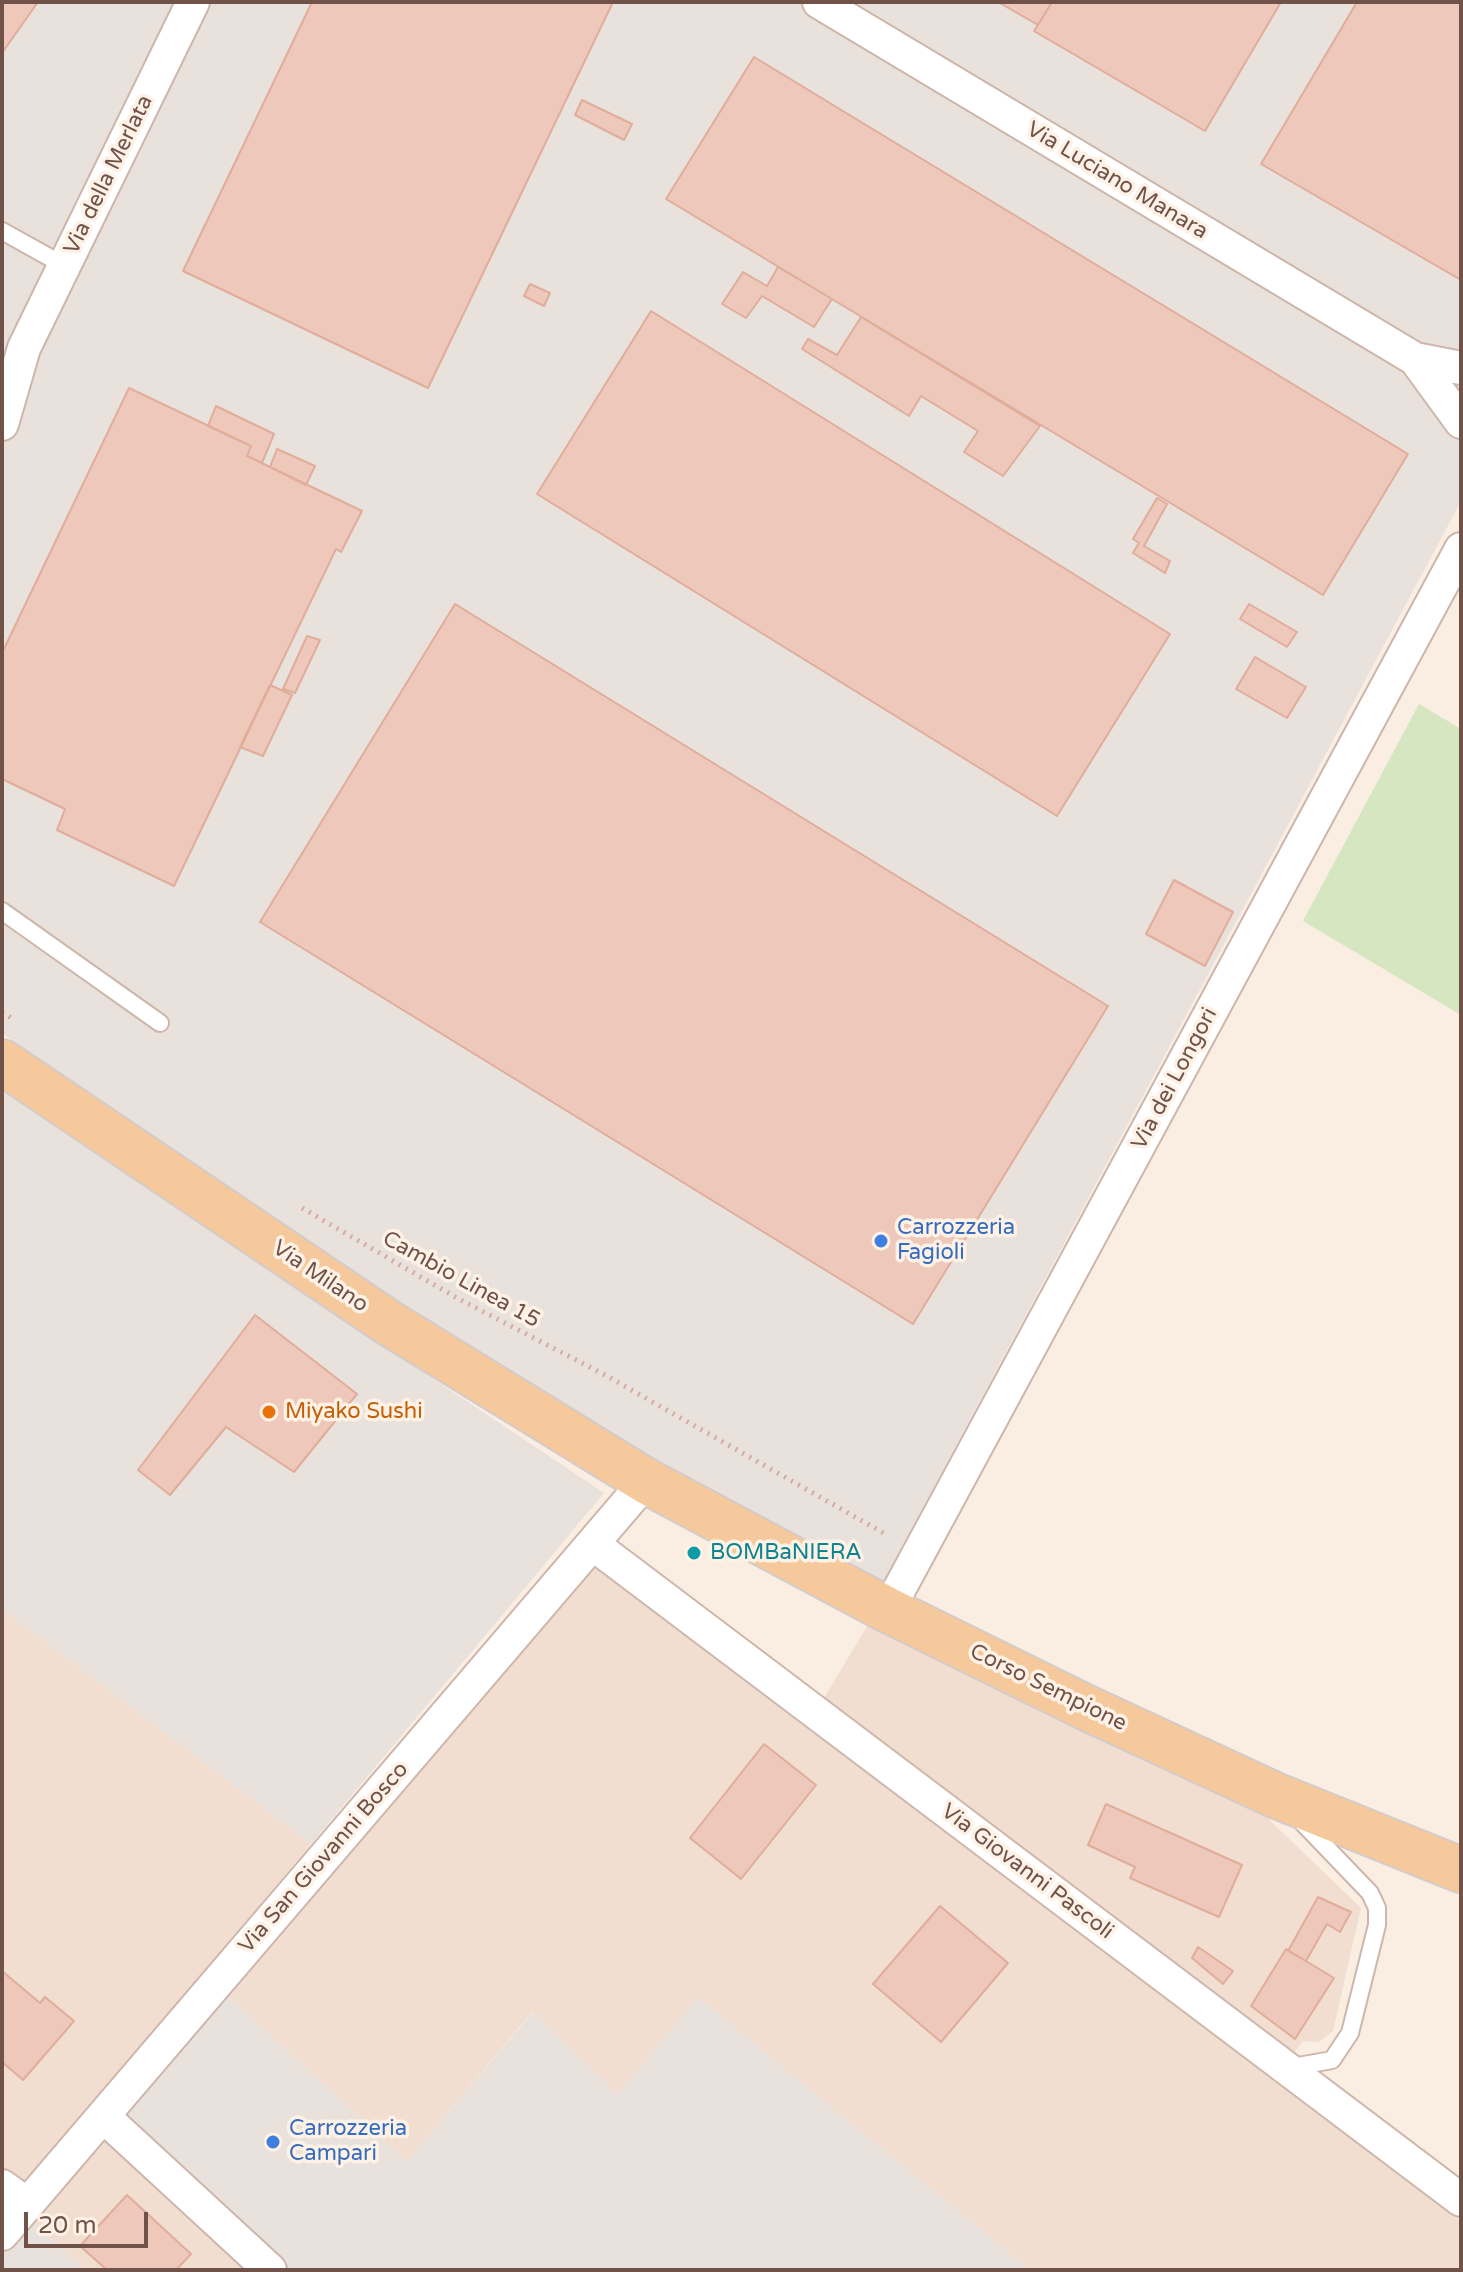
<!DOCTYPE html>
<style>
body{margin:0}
#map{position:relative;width:1463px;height:2272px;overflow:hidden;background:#faede1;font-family:"Varela Round",sans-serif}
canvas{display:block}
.frame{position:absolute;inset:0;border:4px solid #705249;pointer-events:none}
.scale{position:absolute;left:24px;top:2212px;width:124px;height:36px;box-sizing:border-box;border:4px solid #705249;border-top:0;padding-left:10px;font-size:24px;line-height:28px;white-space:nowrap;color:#705249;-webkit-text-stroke:6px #fef2e6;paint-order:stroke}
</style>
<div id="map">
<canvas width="1463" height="2272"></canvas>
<div class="frame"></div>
<div class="scale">20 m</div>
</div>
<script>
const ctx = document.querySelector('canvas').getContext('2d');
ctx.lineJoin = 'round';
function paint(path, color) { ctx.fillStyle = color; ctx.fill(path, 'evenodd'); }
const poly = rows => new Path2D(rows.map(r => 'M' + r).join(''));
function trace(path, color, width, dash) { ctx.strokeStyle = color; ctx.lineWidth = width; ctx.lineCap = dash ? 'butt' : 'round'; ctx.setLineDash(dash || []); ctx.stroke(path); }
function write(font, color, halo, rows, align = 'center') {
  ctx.font = font + ' "Varela Round",sans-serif'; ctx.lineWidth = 7; ctx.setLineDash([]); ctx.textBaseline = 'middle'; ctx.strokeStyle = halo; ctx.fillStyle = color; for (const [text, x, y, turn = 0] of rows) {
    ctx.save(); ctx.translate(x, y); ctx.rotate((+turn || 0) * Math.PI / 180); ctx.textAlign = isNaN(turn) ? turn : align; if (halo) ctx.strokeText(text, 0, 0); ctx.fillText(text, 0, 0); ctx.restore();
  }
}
paint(poly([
 [596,1563,809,1723,869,1623,1256,1807,1361,1908,1333,2031,1319,2042,1303,2041,1275,2077,1461,2222,1461,2270,1030,2270,698,1998,618,2094,532,2012,407,2161,225,1993],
 [2,1609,311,1844,2,2211],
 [103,2132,252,2270,85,2270,31,2220]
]), '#f1ded0');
paint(poly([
 [2,2,1461,2,1461,501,876,1595,648,1474,2,1033],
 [2,1090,604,1493,311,1844,2,1609],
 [225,1993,407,2161,533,2012,618,2094,698,1997,1030,2270,283,2270,118,2116],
 [31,2220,85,2270,2,2270,2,2254]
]), '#e9e1dc');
paint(poly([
 [1419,704,1461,729,1461,1015,1303,921]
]), '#d5e6c1');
const building = poly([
 [2,2,38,2,2,53,2,2],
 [312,2,613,2,428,388,183,271,312,2],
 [998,2,1052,2,1038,25,998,2],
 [1052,2,1281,2,1205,131,1034,31,1052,2],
 [1357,2,1461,2,1461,280,1261,164,1357,2],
 [754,57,1408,454,1323,595,666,199,754,57],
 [582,100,632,124,624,140,575,115,582,100],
 [778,267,832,299,814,327,762,296,746,318,722,304,743,272,767,286,778,267],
 [530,284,550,293,544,306,524,296,530,284],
 [651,311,1170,634,1057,816,537,494,651,311],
 [861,317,1040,426,1003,476,964,452,978,431,921,396,909,416,802,349,808,339,837,355,861,317],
 [129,388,251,446,247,456,362,511,341,552,336,549,174,886,57,830,65,809,2,779,2,653,129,388],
 [216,406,274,434,262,463,247,456,251,446,208,426,216,406],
 [277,449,315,466,306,485,270,467,277,449],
 [1157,498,1167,504,1144,546,1170,561,1165,573,1133,553,1139,543,1133,539,1157,498],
 [455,604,1108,1006,913,1324,260,922,455,604],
 [1249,604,1297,632,1287,647,1240,619,1249,604],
 [307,636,320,640,295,693,283,689,307,636],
 [1255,657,1306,687,1287,718,1236,689,1255,657],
 [270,685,292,695,263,756,240,747,270,685],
 [1174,880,1233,912,1205,966,1146,934,1174,880],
 [255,1315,357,1394,294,1472,226,1427,170,1495,138,1470,255,1315],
 [764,1744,816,1785,741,1879,690,1838,764,1744],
 [1106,1804,1242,1865,1219,1917,1130,1878,1135,1867,1088,1845,1106,1804],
 [1318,1897,1351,1912,1340,1932,1327,1924,1306,1961,1288,1951,1318,1897],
 [940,1906,1008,1963,941,2042,873,1984,940,1906],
 [1198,1947,1233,1971,1223,1984,1192,1958,1198,1947],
 [1286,1949,1334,1978,1295,2039,1251,2006,1286,1949],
 [2,1971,40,2003,45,1997,74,2021,23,2080,2,2062,2,1971],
 [127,2195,191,2254,176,2270,107,2270,80,2246,127,2195]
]);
paint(building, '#eec8ba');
trace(building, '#e0ad9b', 2);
const service = poly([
 [2,231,65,266],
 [2,911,160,1023],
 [1287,2068,1332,2060,1350,2033,1377,1925,1377,1908,1370,1893,1300,1820]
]);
const minor = poly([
 [819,2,1415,359,1461,368],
 [1415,359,1461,422],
 [2,424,24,348,193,2],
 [594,1545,1461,2200],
 [888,1610,1461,549],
 [103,2116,270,2270],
 [2,2186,27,2204],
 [2,2234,646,1481]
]);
const primary = poly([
 [2,1062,389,1323,646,1481,888,1610,1087,1708,1277,1796,1461,1870]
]);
trace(service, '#cdb6ab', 20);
trace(minor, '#cdb6ab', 36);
trace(primary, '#d4cbc8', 48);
trace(poly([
 [2,1012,13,1019],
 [302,1208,457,1298,605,1375,887,1535]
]), '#d2ac9e', 5, [2, 6]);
trace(service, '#fff', 16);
trace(minor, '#fff', 32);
trace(primary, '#f6c99c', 44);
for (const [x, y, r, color] of [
 [881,1241,8,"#3f7fe0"],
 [269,1412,8,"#e8710a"],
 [694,1553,8,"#0f9aa8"],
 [273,2142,8,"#3f7fe0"]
]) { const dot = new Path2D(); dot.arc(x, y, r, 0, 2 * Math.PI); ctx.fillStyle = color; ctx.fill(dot); trace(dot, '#fef2e6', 3); }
write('22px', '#705249', '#fef2e6', [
 ["Via della Merlata",109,175,-64],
 ["Via Luciano Manara",1117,181,31],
 ["Via dei Longori",1175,1079,-62],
 ["Via Milano",320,1277,34],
 ["Cambio Linea 15",461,1280,29],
 ["Corso Sempione",1048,1688,26],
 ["Via San Giovanni Bosco",324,1858,-49],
 ["Via Giovanni Pascoli",1027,1872,37]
]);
write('22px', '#366cbe', '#fef2e6', [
 ["Carrozzeria",897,1228],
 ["Fagioli",897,1253],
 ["Carrozzeria",289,2129],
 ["Campari",289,2154]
], 'left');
write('22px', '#c56008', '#fef2e6', [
 ["Miyako Sushi",285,1412]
], 'left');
write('22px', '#0d838f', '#fef2e6', [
 ["BOMBaNIERA",710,1553]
], 'left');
</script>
